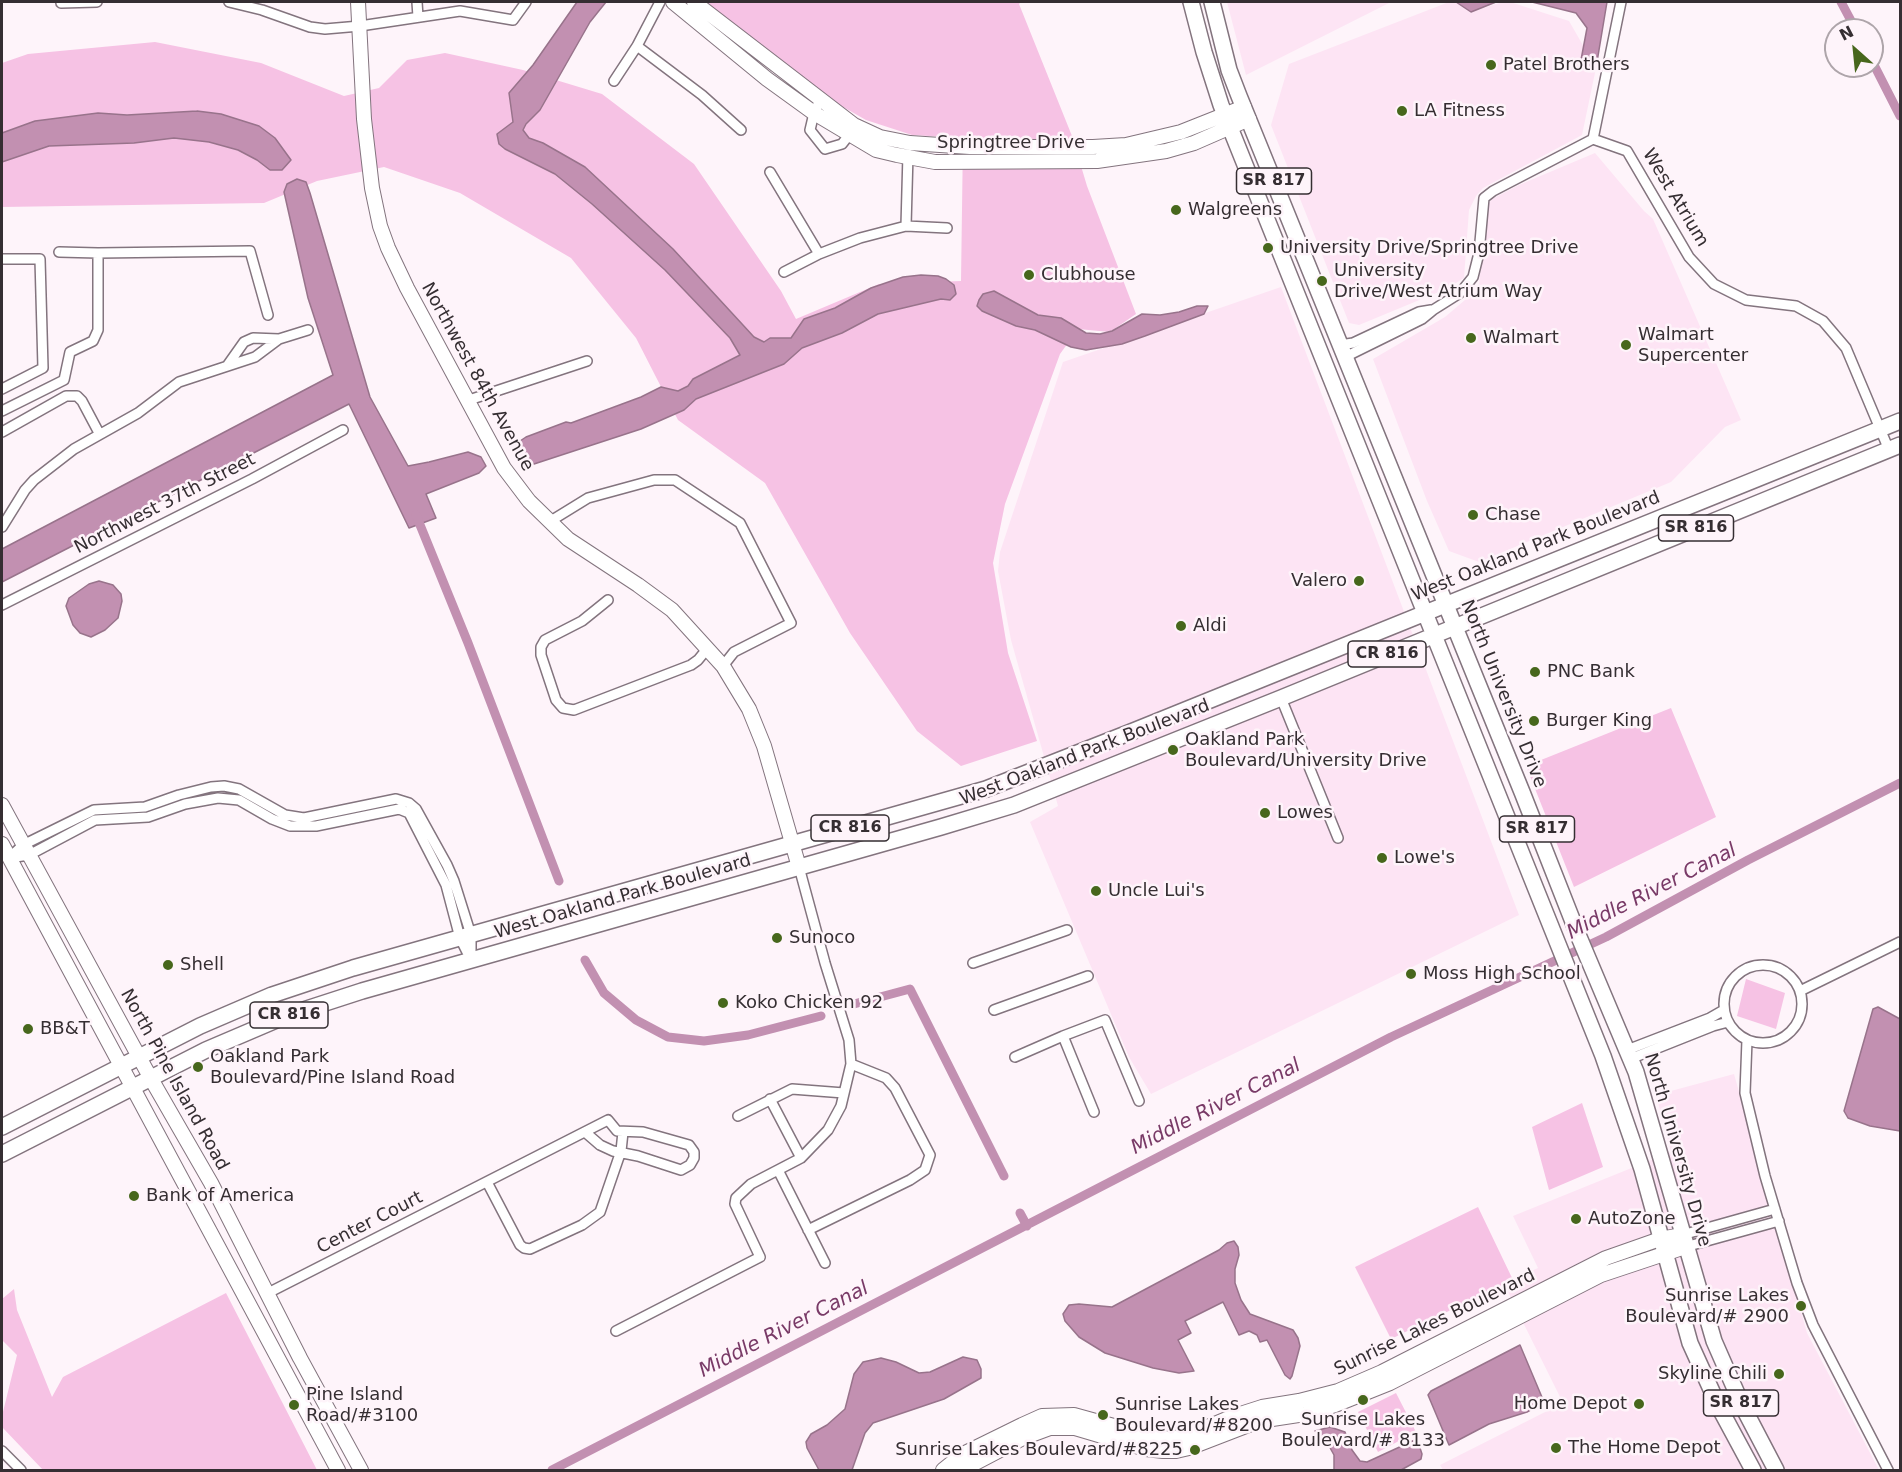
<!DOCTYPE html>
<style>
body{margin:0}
#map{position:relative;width:1902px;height:1472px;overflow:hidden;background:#fef4fa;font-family:"DejaVu Sans",sans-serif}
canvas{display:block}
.frame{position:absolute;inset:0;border:3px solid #352e32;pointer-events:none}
.north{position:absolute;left:1824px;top:18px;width:60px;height:60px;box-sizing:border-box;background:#fef4fa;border:2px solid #aea5aa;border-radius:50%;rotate:333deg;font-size:16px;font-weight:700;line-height:24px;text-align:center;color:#352e32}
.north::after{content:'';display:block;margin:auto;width:21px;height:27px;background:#47671c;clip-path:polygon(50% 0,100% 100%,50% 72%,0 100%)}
</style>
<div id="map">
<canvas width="1902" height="1472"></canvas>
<div class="frame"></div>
<div class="north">N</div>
</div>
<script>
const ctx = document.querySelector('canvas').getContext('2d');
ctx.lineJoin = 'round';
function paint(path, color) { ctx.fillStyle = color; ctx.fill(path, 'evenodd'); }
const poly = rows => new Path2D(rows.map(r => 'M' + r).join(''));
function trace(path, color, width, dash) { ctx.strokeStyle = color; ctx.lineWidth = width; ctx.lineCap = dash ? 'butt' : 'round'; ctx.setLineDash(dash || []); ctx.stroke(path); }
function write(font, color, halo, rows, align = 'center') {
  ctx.font = font + ' "DejaVu Sans",sans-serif'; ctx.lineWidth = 5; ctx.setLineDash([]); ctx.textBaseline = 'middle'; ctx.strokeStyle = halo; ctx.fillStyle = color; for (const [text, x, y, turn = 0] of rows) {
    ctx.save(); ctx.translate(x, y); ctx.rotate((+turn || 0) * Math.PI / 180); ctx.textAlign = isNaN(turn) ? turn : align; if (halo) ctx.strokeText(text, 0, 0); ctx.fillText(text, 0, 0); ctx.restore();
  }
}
paint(poly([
 [1227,2,1391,2,1246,75],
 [1449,2,1456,2,1471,12,1502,2,1510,2,1569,21,1596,68,1582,135,1483,188,1476,196,1469,210,1464,278,1446,289,1359,325,1349,323,1271,125,1289,64],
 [1595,153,1644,211,1653,219,1741,420,1725,427,1671,482,1479,562,1449,551,1427,501,1373,359,1445,317,1479,288,1485,208,1492,199,1519,185],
 [1281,287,1519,915,1151,1094,1129,1057,1030,822,1058,806,1011,640,998,571,1000,552,1063,362],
 [1734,1074,1807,1333,1879,1470,1443,1470,1440,1465,1563,1403,1508,1292,1511,1283,1516,1278,1538,1268,1513,1216,1671,1152,1656,1095]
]), '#fde4f4');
paint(poly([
 [703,2,1021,2,1019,4,1072,136,1087,186,1136,314,1110,332,1078,329,1060,354,1005,504,993,563,1008,653,1037,741,961,766,917,731,850,633,765,483,678,420,636,338,571,258,460,193,384,167,317,181,264,203,2,207,2,63,28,54,155,42,261,63,344,96,379,88,407,60,445,53,523,70,602,94,694,164,781,291,796,319,879,284,961,281,963,138,912,135,866,120,822,95],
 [1671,708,1716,817,1574,887,1526,766],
 [1746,979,1785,993,1776,1029,1737,1016],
 [1582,1103,1603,1167,1549,1190,1532,1127],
 [1478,1207,1513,1280,1391,1339,1355,1267],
 [14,1289,17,1310,52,1397,63,1377,226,1293,317,1470,43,1470,2,1427,2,1416,17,1355,2,1340,2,1299],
 [1396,1393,1416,1432,1378,1452,1358,1412]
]), '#f6c2e4');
const water = poly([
 [577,2,606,2,590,22,540,110,526,124,523,130,529,138,543,143,585,167,673,249,754,337,764,342,770,338,791,338,804,319,835,308,871,288,903,277,921,275,938,276,946,279,954,285,956,294,950,300,941,299,878,314,842,333,802,348,784,364,696,399,684,410,641,429,534,464,522,462,516,456,517,447,520,441,526,437,566,422,571,423,641,397,661,387,678,391,688,386,693,379,740,355,730,338,665,270,592,204,555,174,505,149,499,144,497,134,513,122,509,93,533,65,577,2],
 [1456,2,1496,2,1471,12,1456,2],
 [1532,2,1607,2,1596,68,1584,67,1581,60,1587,28,1576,13,1532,2],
 [197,111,221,114,259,126,275,138,291,160,282,170,270,170,257,160,238,150,209,142,174,138,134,143,49,146,2,162,2,133,35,121,98,113,127,115,197,111],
 [297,179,306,182,310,193,370,397,408,466,429,462,468,452,481,457,486,466,479,473,426,494,436,518,409,528,349,404,2,582,2,549,333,375,308,298,284,192,287,184,297,179],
 [994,291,1038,315,1061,318,1086,333,1100,334,1112,331,1142,314,1160,315,1179,312,1197,306,1208,306,1204,314,1145,336,1122,344,1086,350,1071,347,1035,330,1016,326,982,311,977,306,979,300,983,294,994,291],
 [99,581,113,585,121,594,122,601,118,618,105,630,91,637,80,633,73,625,66,606,69,598,89,584,99,581],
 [1878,1007,1900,1019,1900,1131,1870,1126,1848,1118,1844,1111,1873,1009,1878,1007],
 [1234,1241,1238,1247,1239,1255,1235,1269,1235,1283,1241,1300,1250,1314,1293,1330,1298,1338,1300,1346,1292,1376,1290,1379,1285,1375,1267,1340,1260,1342,1257,1335,1249,1331,1239,1335,1223,1302,1185,1321,1191,1333,1178,1340,1194,1371,1179,1373,1153,1368,1105,1353,1079,1337,1065,1321,1063,1314,1069,1305,1079,1304,1112,1307,1219,1250,1227,1243,1234,1241],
 [1520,1345,1544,1402,1527,1412,1489,1424,1449,1445,1428,1395,1431,1391,1520,1345],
 [963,1357,977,1360,981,1369,981,1378,944,1399,873,1423,865,1433,852,1470,819,1470,807,1448,806,1442,811,1434,827,1425,845,1409,854,1374,863,1362,881,1358,896,1362,919,1373,930,1372,963,1357],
 [1330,1427,1345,1432,1352,1450,1360,1461,1367,1462,1417,1439,1422,1454,1421,1459,1401,1470,1334,1470,1334,1455,1324,1437,1315,1431,1330,1427]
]);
paint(water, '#c290b1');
trace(water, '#98738b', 1.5);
trace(poly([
 [1841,2,1856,30],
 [1872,61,1900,116],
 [416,515,468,643,559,881],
 [585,960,604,993,636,1020,668,1037,704,1041,748,1035,821,1016],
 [854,1004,910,989,1004,1176],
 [1020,1213,1027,1226],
 [552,1470,1391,1037,1606,937,1748,860,1900,783]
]), '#c290b1', 9);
const street = poly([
 [229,2,262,10,310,27,325,29,360,26,460,11,513,20,526,2],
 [417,2,418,17],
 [61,3,97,2],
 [637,46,702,95,741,130],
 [614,81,637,46,660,2],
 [820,100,814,113,810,130,825,149,842,144,849,135],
 [1593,139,1621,2],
 [770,172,819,254,860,238,906,226,947,228],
 [906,226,908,154],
 [59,252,98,253,250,251,268,315],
 [2,259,40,259,43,368,2,389],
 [784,272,819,254],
 [1340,345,1353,343,1419,312,1431,310],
 [1345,357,1422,319,1433,310,1460,293,1473,277,1479,253,1484,198,1493,191,1593,139,1627,151,1689,257,1714,284,1746,300,1796,306,1823,321,1846,348,1889,450],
 [227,366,244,342,253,338,279,339],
 [469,400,587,361],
 [2,411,64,380,70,352,93,341,98,330,98,253],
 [2,432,66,396,77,396,82,401,99,433],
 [549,522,588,498,654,480,675,480,740,523,791,623,734,652,723,666],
 [2,527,25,490,34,480,74,449,138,413,179,382,255,357,279,339,308,330],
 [608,600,582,621,545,640,541,647,541,655,556,700,563,708,574,710,691,665,698,660,707,649],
 [2,605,252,479,343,430],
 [1281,698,1338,838],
 [9,858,23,845,94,810,145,807,179,795,211,787,224,786,239,789,285,815,304,818,396,799,409,803,416,809,447,865,454,881,471,935,471,960],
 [9,858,29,855,95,820,148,817,185,804,218,798,239,800,272,819,290,826,316,826,399,809,409,813,446,885,460,938,470,958],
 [799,867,825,963,849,1040,851,1064,886,1078,895,1088,930,1155,925,1170,910,1180,808,1230],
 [973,963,1067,930],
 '1724 1004a39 39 0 1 1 78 0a39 39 0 1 1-78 0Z',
 [1800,991,1900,942],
 [994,1010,1088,976],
 [1063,1036,1105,1020,1139,1101],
 [1747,1040,1745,1093,1765,1176,1797,1283,1813,1325,1888,1470],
 [1627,1050,1710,1018,1724,1010],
 [1015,1057,1063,1036,1094,1112],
 [1630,1059,1713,1026,1728,1022],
 [770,1099,801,1158],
 [738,1116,792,1089,844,1093],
 [778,1170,825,1263],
 [487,1182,520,1245,524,1248,530,1249,582,1225,600,1212,621,1151,623,1132],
 [1682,1235,1775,1209],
 [1685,1247,1779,1221],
 [268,1293,608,1120,617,1131,643,1132,689,1145,694,1152,694,1158,690,1165,681,1170,638,1156,613,1151,600,1145,585,1132],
 [616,1331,760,1257,735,1204,736,1198,751,1184,801,1158,828,1130,841,1106,851,1064],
 [2,1451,21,1470]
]);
const secondary = poly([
 [358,2,364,119,372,188,380,226,388,248,407,288,504,468,529,501,568,539,638,585,672,610,723,666,749,709,764,746,799,867],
 [673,2,767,79,814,113,876,150,897,155,935,162,1097,161,1166,151,1194,143,1249,119],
 [694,2,854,125,880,137,910,143,970,147,1093,147,1126,145,1181,132,1244,107],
 [2,805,150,1077,211,1183,300,1358,361,1470],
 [2,844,338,1470],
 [943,1470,963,1454,1022,1425,1042,1416,1074,1415,1150,1436,1170,1439,1191,1434,1234,1416,1262,1407,1299,1401,1338,1391,1382,1372,1606,1258,1660,1239,1682,1235],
 [962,1470,1023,1438,1050,1428,1075,1428,1146,1449,1163,1451,1176,1451,1189,1448,1259,1421,1305,1414,1335,1405,1390,1383,1601,1275,1685,1247]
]);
const primary = poly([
 [1191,2,1204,52,1221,105,1603,1056,1642,1169,1690,1343,1719,1407,1753,1470],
 [1212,2,1229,70,1239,96,1522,792,1579,937,1636,1072,1714,1341,1742,1405,1776,1470],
 [2,1127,200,1026,272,995,353,968,986,789,1131,732,1900,421],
 [2,1154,206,1050,288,1015,362,991,941,827,1014,805,1281,698,1900,445]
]);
trace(street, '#83747e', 12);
trace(secondary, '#83747e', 16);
trace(primary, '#83747e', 18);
trace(street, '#fff', 9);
trace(secondary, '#fff', 14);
trace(primary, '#fff', 15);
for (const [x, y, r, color] of [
 [1491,65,6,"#47671c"],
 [1402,111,6,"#47671c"],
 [1176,210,6,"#47671c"],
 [1268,248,6,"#47671c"],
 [1029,275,6,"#47671c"],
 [1322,281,6,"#47671c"],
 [1471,338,6,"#47671c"],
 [1626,345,6,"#47671c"],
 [1473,515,6,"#47671c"],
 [1359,581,6,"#47671c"],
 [1181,626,6,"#47671c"],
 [1535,672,6,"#47671c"],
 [1534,721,6,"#47671c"],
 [1173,750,6,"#47671c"],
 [1265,813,6,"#47671c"],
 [1382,858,6,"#47671c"],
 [1096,891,6,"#47671c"],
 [777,938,6,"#47671c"],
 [168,965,6,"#47671c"],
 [1411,974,6,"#47671c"],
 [723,1003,6,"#47671c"],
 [28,1029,6,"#47671c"],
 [198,1067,6,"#47671c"],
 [134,1196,6,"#47671c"],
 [1576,1219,6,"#47671c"],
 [1801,1306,6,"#47671c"],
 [1779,1374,6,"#47671c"],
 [1363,1400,6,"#47671c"],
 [1639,1404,6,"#47671c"],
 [294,1405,6,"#47671c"],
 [1103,1415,6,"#47671c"],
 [1556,1448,6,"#47671c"],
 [1195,1450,6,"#47671c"]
]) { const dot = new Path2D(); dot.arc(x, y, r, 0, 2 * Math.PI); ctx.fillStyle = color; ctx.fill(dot); trace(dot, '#fef4fa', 2); }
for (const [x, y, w] of [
 [1274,181,75],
 [1696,528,75],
 [1387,654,78],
 [850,828,78],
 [1537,829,75],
 [289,1015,78],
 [1741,1403,75]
]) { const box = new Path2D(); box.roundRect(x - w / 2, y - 13, w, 26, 4.5); ctx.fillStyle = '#fef4fa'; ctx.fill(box); trace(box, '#352e32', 1.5); }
write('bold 16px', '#352e32', null, [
 ["SR 817",1274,181],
 ["SR 816",1696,528],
 ["CR 816",1387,654],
 ["CR 816",850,828],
 ["SR 817",1537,829],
 ["CR 816",289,1015],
 ["SR 817",1741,1403]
]);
write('18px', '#352e32', '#fef4fa', [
 ["Patel Brothers",1503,65],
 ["LA Fitness",1414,111],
 ["Walgreens",1188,210],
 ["University Drive/Springtree Drive",1280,248],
 ["University",1334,271],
 ["Drive/West Atrium Way",1334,292],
 ["Clubhouse",1041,275],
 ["Walmart",1638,335],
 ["Supercenter",1638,356],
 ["Walmart",1483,338],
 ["Chase",1485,515],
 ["Valero",1347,581,"right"],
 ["Aldi",1193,626],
 ["PNC Bank",1547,672],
 ["Burger King",1546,721],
 ["Oakland Park",1185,740],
 ["Boulevard/University Drive",1185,761],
 ["Lowes",1277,813],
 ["Lowe's",1394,858],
 ["Uncle Lui's",1108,891],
 ["Sunoco",789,938],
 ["Shell",180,965],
 ["Moss High School",1423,974],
 ["Koko Chicken 92",735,1003],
 ["BB&T",40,1029],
 ["Oakland Park",210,1057],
 ["Boulevard/Pine Island Road",210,1078],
 ["Bank of America",146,1196],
 ["AutoZone",1588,1219],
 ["Sunrise Lakes",1789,1296,"right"],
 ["Boulevard/# 2900",1789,1317,"right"],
 ["Skyline Chili",1767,1374,"right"],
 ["Pine Island",306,1395],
 ["Road/#3100",306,1416],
 ["Home Depot",1627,1404,"right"],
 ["Sunrise Lakes",1115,1405],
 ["Boulevard/#8200",1115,1426],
 ["Sunrise Lakes",1363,1420,"center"],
 ["Boulevard/# 8133",1363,1441,"center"],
 ["The Home Depot",1568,1448],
 ["Sunrise Lakes Boulevard/#8225",1183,1450,"right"]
], 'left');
write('18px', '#352e32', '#fef4fa', [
 ["Springtree Drive",1011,143],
 ["West Atrium",1675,198,59],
 ["Northwest 84th Avenue",477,377,61],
 ["Northwest 37th Street",165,504,-27],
 ["West Oakland Park Boulevard",1536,547,-22],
 ["North University Drive",1503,694,68],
 ["West Oakland Park Boulevard",1085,753,-21],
 ["West Oakland Park Boulevard",623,897,-16],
 ["North Pine Island Road",174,1080,61],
 ["North University Drive",1677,1150,74],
 ["Center Court",370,1223,-27],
 ["Sunrise Lakes Boulevard",1435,1323,-26]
]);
write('italic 20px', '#793a67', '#fef4fa', [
 ["Middle River Canal",1652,892,-27],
 ["Middle River Canal",1216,1107,-27],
 ["Middle River Canal",784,1330,-27]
]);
</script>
